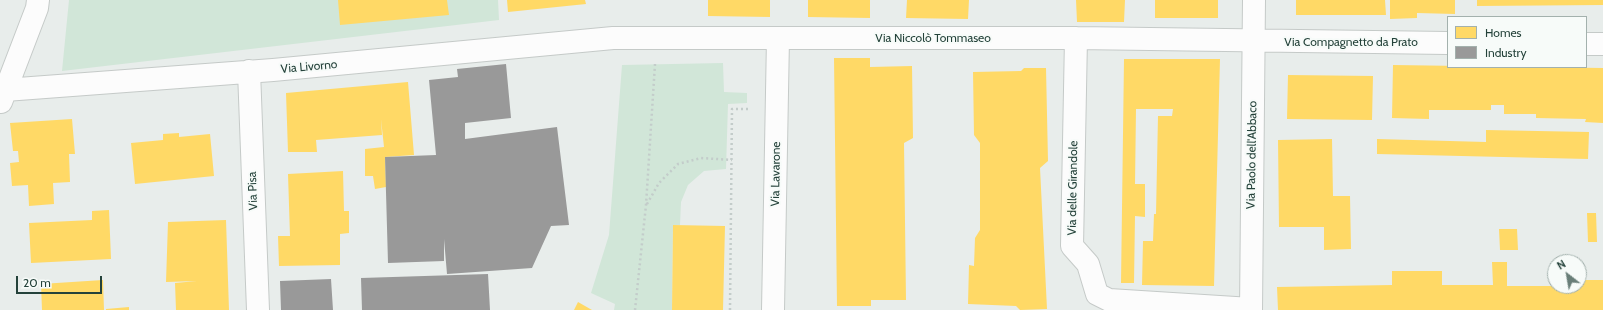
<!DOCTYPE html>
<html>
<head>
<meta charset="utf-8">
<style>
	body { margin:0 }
	#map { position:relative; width:1603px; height:310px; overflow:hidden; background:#e8edeb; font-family:Cabin,sans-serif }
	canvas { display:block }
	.legend { position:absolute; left:1447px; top:16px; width:140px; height:52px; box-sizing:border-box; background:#f7fbf9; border:1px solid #a3b1ad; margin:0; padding:5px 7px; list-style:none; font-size:12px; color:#24423a }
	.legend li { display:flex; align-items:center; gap:8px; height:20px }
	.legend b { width:20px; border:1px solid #a3b1ad }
	.north { position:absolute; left:1547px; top:254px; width:40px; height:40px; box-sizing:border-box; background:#f7fbf9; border:1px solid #a3b1ad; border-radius:50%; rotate:329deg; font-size:11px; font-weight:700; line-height:16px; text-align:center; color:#24423a }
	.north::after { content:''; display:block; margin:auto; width:14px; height:18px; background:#697e78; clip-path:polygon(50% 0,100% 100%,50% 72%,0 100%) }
	.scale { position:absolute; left:16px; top:276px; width:86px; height:18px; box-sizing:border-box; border:2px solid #24423a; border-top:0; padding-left:5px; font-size:12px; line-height:14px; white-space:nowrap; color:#24423a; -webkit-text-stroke:3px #f7fbf9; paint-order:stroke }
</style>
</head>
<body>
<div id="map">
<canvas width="1603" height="310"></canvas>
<ul class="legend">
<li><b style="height:11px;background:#ffd966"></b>Homes</li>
<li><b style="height:11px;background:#999"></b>Industry</li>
</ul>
<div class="north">N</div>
<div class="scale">20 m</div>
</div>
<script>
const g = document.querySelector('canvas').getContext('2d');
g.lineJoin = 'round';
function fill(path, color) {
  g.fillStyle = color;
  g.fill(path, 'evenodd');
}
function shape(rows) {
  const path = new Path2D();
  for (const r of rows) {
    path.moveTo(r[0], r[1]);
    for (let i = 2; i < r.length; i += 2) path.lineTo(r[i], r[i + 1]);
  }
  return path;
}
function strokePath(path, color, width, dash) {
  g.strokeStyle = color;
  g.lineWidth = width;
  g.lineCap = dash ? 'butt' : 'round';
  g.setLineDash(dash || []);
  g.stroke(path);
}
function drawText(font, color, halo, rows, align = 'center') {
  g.font = font + ' Cabin,sans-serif';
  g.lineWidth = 4;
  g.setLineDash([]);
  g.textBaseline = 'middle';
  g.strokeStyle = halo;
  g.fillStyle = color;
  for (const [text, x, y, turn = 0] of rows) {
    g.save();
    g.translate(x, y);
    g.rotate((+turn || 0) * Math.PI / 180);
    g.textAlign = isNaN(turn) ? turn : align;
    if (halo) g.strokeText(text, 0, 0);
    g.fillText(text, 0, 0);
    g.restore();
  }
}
const green = shape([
	[69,0,498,0,499,20,62,71],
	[723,63,724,92,747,93,747,103,728,104,726,169,704,171,688,185,681,202,680,225,673,225,672,310,614,310,615,304,591,293,609,235,622,65]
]);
const homes = shape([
	[338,0,447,0,449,15,340,25],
	[507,0,585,0,586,4,508,12],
	[708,0,770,0,770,17,708,16],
	[808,0,870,0,870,18,808,17],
	[907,0,969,0,968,19,906,18],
	[1076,0,1125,0,1124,22,1077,22],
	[1155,0,1218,0,1218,18,1155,18],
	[1296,0,1385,0,1386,15,1296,15],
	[1390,0,1455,0,1455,14,1417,13,1417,18,1390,19],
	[1477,0,1603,0,1603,5,1477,6],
	[834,58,870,58,870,67,912,66,913,138,904,143,906,300,871,300,871,306,837,306],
	[1124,59,1220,59,1214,286,1142,285,1143,241,1153,241,1154,214,1156,214,1158,116,1172,116,1173,109,1136,109,1135,184,1145,184,1145,217,1135,216,1134,283,1121,283],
	[1393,65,1603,68,1603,123,1585,122,1586,119,1536,118,1536,114,1504,114,1504,105,1491,105,1491,110,1429,110,1429,119,1392,118],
	[1024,68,1046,68,1048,161,1040,168,1047,309,1020,310,1016,306,968,304,969,265,974,266,975,238,980,230,980,143,974,135,973,72,1021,71],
	[1288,75,1373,76,1372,120,1287,119],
	[408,82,414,155,385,157,386,187,375,189,373,176,365,176,365,149,384,147,381,119,382,135,316,140,317,152,288,152,286,93],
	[72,119,75,154,69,154,70,182,53,183,54,204,29,206,28,185,12,186,10,163,19,162,18,151,13,151,10,123],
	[1486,130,1589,132,1588,159,1377,154,1377,139,1486,142],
	[179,133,179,137,210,134,214,176,135,184,131,143,163,140,163,134],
	[1332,139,1333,196,1350,196,1351,249,1324,250,1324,227,1279,227,1278,140],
	[343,171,344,211,349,211,349,233,340,234,340,265,279,266,278,236,290,236,288,174],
	[109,210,111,259,31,263,29,223,92,220,92,211],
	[1587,213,1596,213,1597,242,1588,242],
	[226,220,229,310,176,310,175,283,197,281,166,282,168,222],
	[673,225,725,226,723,310,672,310],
	[1499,229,1517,229,1518,250,1500,250],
	[1492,262,1507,262,1507,286,1579,286,1579,280,1603,280,1603,310,1278,310,1277,287,1392,285,1392,271,1442,271,1442,285,1493,285],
	[103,280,104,310,42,310,41,284],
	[578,302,592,310,574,310],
	[129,307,129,310,106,310,106,309]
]);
const industry = shape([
	[506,64,511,118,465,123,465,139,557,127,569,225,551,226,532,268,447,274,444,239,444,261,388,263,385,157,436,155,429,80,458,77,457,69],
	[488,274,490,310,362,310,361,278],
	[331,279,333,310,281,310,280,281]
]);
const path = shape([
	[647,204,659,183,678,164,701,158,732,160],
	[635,310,646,205,655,64],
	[730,310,732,109,750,109]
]);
const street = shape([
	[1076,38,1072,246,1088,264,1097,294,1109,300,1251,309],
	[1586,44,1603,44],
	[249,71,258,310],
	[5,90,273,70,613,38,1076,38,1448,43],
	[1,102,37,8,38,0],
	[773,310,778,38],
	[1251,310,1254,0]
]);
const streetNames = [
	["Via Niccolò Tommaseo",933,38],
	["Via Compagnetto da Prato",1351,42],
	["Via Livorno",309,67,-5],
	["Via Paolo dell'Abbaco",1252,155,-89],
	["Via Lavarone",776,174,-89],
	["Via delle Girandole",1073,188,-89],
	["Via Pisa",253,191,-92]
];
fill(green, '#d1e6d8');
fill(homes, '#ffd966');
fill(industry, '#999');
strokePath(street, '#c5cac8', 24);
strokePath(path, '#c3ccca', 2.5, [2, 3]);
strokePath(street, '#fcfcfc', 22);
drawText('12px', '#24423a', '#f7fbf9', streetNames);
</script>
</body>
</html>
